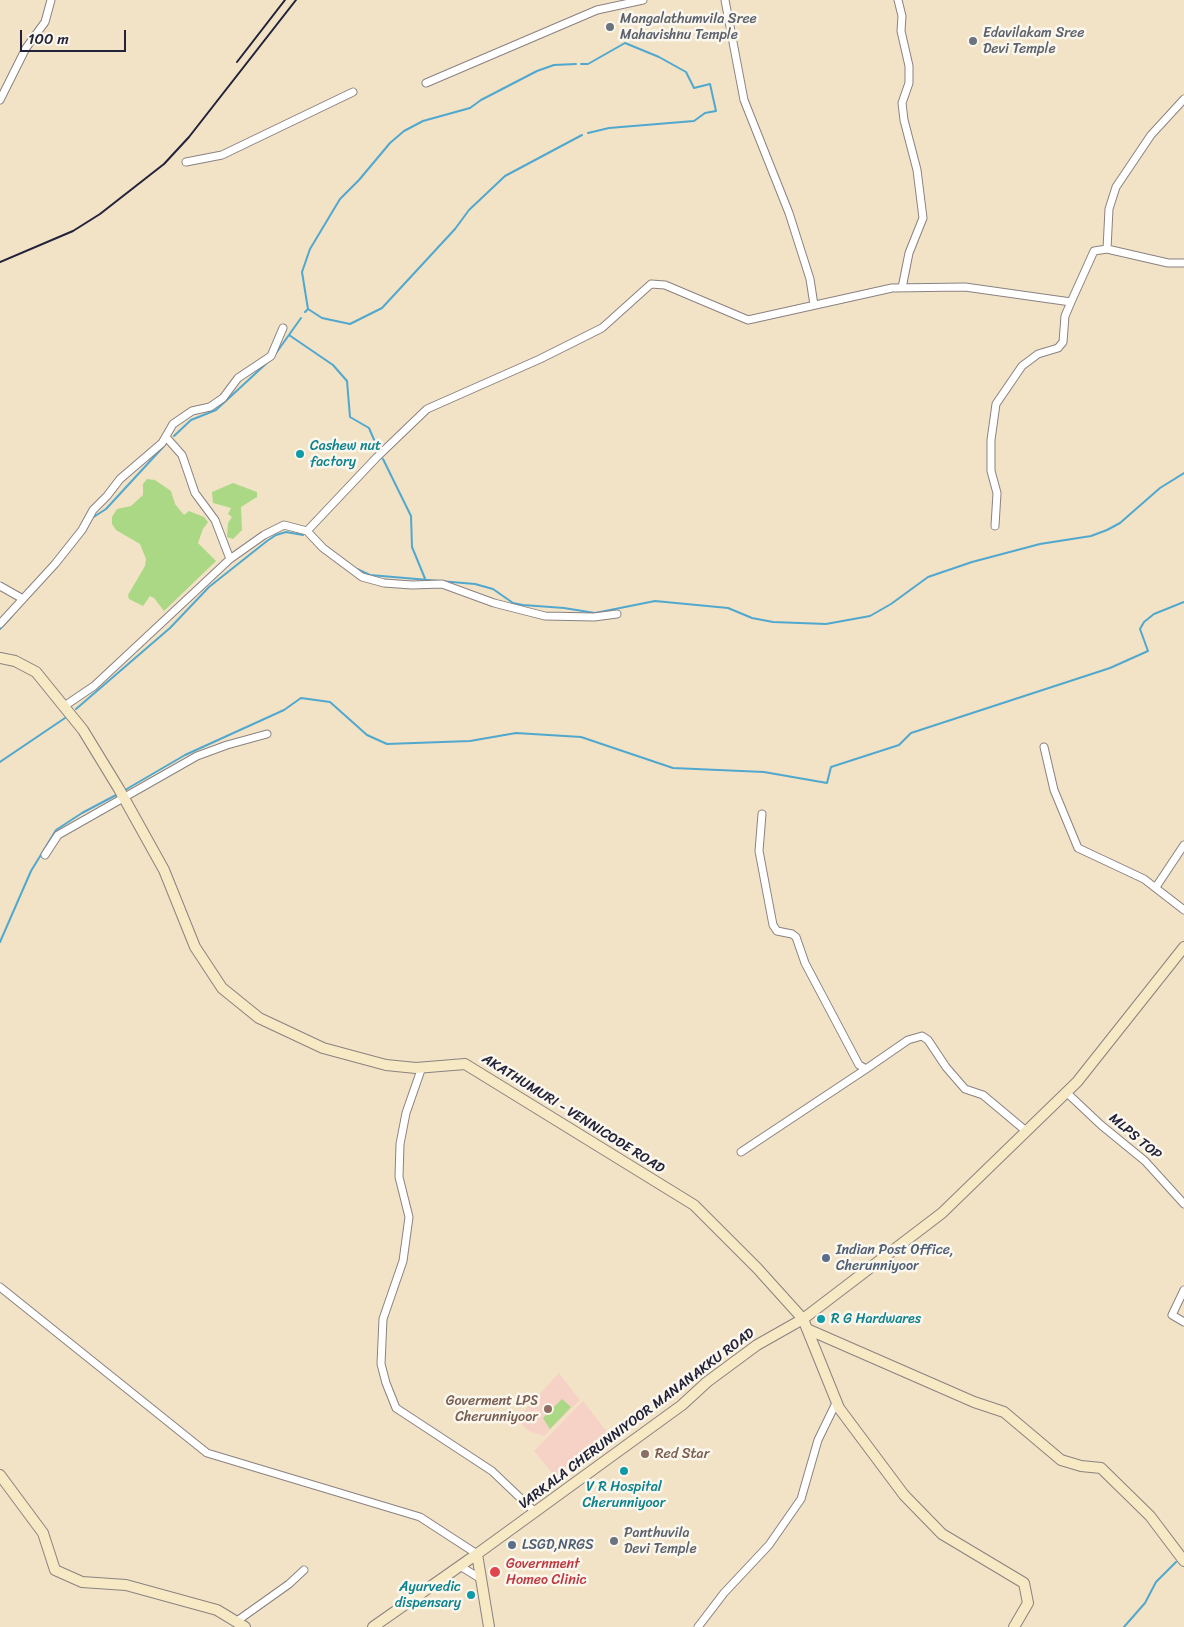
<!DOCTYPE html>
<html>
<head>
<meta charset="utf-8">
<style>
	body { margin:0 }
	#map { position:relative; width:1184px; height:1627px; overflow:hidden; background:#f2e3c7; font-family:Sriracha,sans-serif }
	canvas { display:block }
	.scale { position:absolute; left:20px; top:30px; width:106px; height:22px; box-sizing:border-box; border:2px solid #22223b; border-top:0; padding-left:6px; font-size:15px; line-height:18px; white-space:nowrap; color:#22223b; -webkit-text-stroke:4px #fbf7ec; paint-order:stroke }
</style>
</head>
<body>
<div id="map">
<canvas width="1184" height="1627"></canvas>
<div class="scale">100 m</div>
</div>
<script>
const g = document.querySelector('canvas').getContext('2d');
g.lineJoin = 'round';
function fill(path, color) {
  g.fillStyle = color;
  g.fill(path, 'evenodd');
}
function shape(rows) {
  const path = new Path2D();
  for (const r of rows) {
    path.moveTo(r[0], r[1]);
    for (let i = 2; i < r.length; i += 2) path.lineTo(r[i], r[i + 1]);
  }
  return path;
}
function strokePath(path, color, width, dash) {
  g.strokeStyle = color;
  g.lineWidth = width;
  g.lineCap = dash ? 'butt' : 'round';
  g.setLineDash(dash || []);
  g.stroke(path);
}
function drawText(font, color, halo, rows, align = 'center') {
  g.font = font + ' Sriracha,sans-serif';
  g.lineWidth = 5;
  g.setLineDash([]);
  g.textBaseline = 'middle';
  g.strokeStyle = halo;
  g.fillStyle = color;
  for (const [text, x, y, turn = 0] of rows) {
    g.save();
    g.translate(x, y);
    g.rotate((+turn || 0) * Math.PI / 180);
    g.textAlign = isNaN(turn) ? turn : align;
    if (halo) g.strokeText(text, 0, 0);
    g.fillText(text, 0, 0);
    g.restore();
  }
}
const built = shape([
	[559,1373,580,1400,544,1436,529,1431,517,1419],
	[583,1401,612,1438,559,1481,534,1451]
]);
const green = shape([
	[147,479,155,480,171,491,175,504,184,515,189,511,204,517,208,522,203,529,198,543,216,561,164,611,154,598,150,596,143,606,129,599,128,595,145,566,146,559,140,544,116,530,112,524,112,517,117,509,131,506,143,495,143,484],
	[233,483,257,492,257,497,241,507,242,530,233,539,227,537,228,523,232,517,228,514,231,508,213,503,212,492],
	[562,1399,571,1407,550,1429,543,1418]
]);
const stream = shape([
	[581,64,588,64,625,43,659,57,686,72,694,88,710,84,716,111,705,113,694,121,609,128,588,133],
	[308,309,302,272,310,249,340,199,359,180,390,143,404,131,423,121,470,108,481,100,537,71,554,65,576,64],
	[305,312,308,309,322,318,350,324,382,308,455,229,469,210,505,176,582,135],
	[289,335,333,365,347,381,350,417,369,428,378,449],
	[274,356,301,318],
	[174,436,191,420,216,410,269,361],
	[383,459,411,516,412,547,426,581],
	[92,518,106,509,165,445],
	[327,547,335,553],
	[357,569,370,575,475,584,493,589,513,603,523,605,564,608,595,613,655,601,728,608,752,618,773,622,826,624,870,616,891,604,928,577,972,562,1040,544,1091,536,1107,530,1120,523,1160,488,1184,473],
	[0,629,12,616],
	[76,709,170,628,209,587,267,541,276,535,286,532,303,535],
	[0,762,65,718],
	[125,790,185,755,284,710,301,698,330,702,367,735,387,744,470,741,516,733,581,737,673,768,764,772,827,783,831,767,899,745,911,733,1110,668,1148,651,1140,629,1144,622,1154,614,1184,602],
	[0,942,31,871,56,830,82,813,118,794],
	[1124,1627,1145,1603,1156,1582,1176,1562]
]);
const street = shape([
	[725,0,744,100,789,213,810,279,814,305],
	[898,0,902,16,901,31,909,66,909,83,902,103,904,120,917,170,923,218,909,253,902,288],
	[426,83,597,10,643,0],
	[0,100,26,48,45,22,51,0],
	[186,162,222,155,353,92],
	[1107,249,1109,209,1116,187,1151,135,1184,99],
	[166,437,182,455,195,493,215,520,230,559],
	[995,526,997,493,991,471,991,440,996,404,1022,366,1038,354,1058,348,1063,342,1065,316,1071,302],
	[307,531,323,548,362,577,384,583,412,585,442,584,494,603,545,616,594,617,617,614],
	[0,586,23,599],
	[0,624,55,564,82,530,93,510,107,496,120,479,162,443,173,424,192,411,210,407,223,398,238,378,271,356,283,328],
	[63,707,94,686,230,559,264,535,284,525,307,531,377,457,427,409,540,359,602,328,651,284,665,285,748,320,892,288,965,287,1071,302,1094,251,1107,249,1168,263,1184,263],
	[1044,747,1054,790,1078,848,1144,879,1184,910],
	[762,814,759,851,773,925,777,931,792,934,796,937,805,963,859,1065,866,1069,908,1040,922,1036,928,1040,946,1067,965,1089,983,1095,1026,1131],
	[45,855,58,835,197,756,227,745,267,734],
	[1156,887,1184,845],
	[422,1067,406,1113,400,1144,399,1177,409,1217,403,1261,383,1319,381,1364,386,1383,396,1408,492,1471,535,1512],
	[1066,1092,1101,1125,1145,1161,1184,1204],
	[741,1152,866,1069],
	[0,1287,207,1453,420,1517,477,1554],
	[1184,1290,1172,1315,1184,1322],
	[460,1566,481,1579],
	[237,1621,289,1584,304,1570],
	[698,1627,724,1593,769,1545,801,1499,818,1440,836,1403]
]);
const secondary = shape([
	[0,658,15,661,36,672,83,730,119,789,164,870,195,947,222,988,259,1018,323,1048,386,1065,416,1068,465,1064,694,1205,757,1268,803,1319,839,1408,904,1495,942,1534,1024,1583,1028,1603,1014,1627],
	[807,1329,974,1402,1004,1412,1061,1460,1081,1466,1101,1468,1150,1516,1184,1561],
	[0,1475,43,1533,55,1570,82,1582,126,1585,217,1610,245,1627],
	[373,1627,477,1554],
	[489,1627,477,1554,682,1405,707,1382,757,1345,803,1319,942,1213,1077,1082,1184,947]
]);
const rail = shape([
	[237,62,285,0],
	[0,262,73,231,100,214,164,164,189,137,296,0]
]);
const markers = [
	[610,27,5,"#6b7280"],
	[973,41,5,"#6b7280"],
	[300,454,5,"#0f9aa8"],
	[826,1258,5,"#5c6f8a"],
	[821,1319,5,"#0f9aa8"],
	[548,1409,5,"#8d6e63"],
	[645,1454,5,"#8d6e63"],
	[624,1471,5,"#0f9aa8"],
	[614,1541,5,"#6b7280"],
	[512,1545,5,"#5c6f8a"],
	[495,1572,6,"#e0444e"],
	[471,1595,5,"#0f9aa8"]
];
const worshipNames = [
	["Mangalathumvila Sree",620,19],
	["Mahavishnu Temple",620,35],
	["Edavilakam Sree",983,33],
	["Devi Temple",983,49],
	["Panthuvila",624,1533],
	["Devi Temple",624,1549]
];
const cultureNames = [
	["Cashew nut",310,446],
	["factory",310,462],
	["R G Hardwares",831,1319],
	["V R Hospital",624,1487,"center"],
	["Cherunniyoor",624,1503,"center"],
	["Ayurvedic",461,1587,"right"],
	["dispensary",461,1603,"right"]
];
const streetNames = [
	["AKATHUMURI - VENNICODE ROAD",573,1114,32],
	["MLPS TOP",1135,1137,40],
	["VARKALA CHERUNNIYOOR MANANAKKU ROAD",637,1419,-37]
];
const serviceNames = [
	["Indian Post Office,",836,1250],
	["Cherunniyoor",836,1266],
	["LSGD,NRGS",522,1545]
];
const educationNames = [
	["Goverment LPS",538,1401],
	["Cherunniyoor",538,1417],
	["Red Star",655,1454,"left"]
];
const healthNames = [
	["Government",506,1564],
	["Homeo Clinic",506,1580]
];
fill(built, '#f6d1c5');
fill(green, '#aad885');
strokePath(stream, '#51a8ce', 2);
strokePath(street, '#8a8281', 9);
strokePath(secondary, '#8a8281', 12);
strokePath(street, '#fff', 7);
strokePath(secondary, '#f6e9c3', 10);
strokePath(rail, '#22223b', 2);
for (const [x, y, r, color] of markers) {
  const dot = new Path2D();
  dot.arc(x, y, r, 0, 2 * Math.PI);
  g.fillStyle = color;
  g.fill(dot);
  strokePath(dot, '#fbf7ec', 2);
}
drawText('14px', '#5b616d', '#fbf7ec', worshipNames, 'left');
drawText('14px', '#0d838f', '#fbf7ec', cultureNames, 'left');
drawText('14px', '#22223b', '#fbf7ec', streetNames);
drawText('14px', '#4e5e75', '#fbf7ec', serviceNames, 'left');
drawText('14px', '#785e54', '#fbf7ec', educationNames, 'right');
drawText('14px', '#be3a42', '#fbf7ec', healthNames, 'left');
</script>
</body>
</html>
